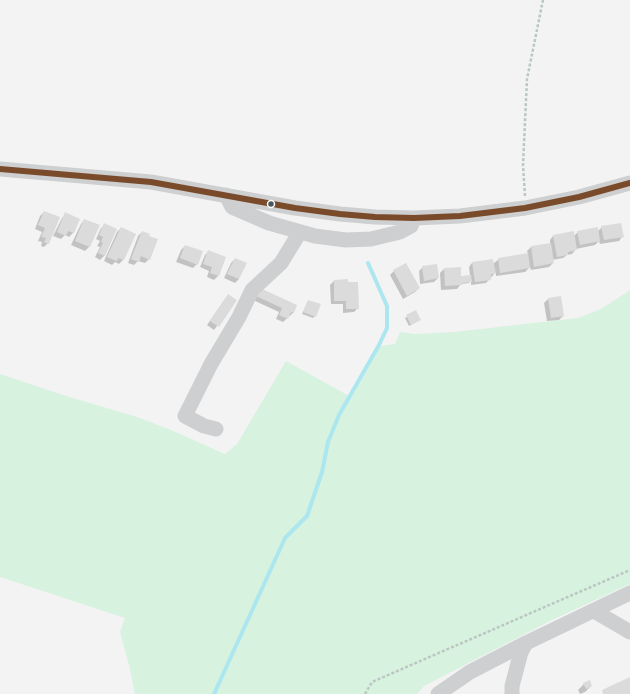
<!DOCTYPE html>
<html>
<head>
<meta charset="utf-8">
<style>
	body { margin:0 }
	canvas { display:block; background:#f3f3f3 }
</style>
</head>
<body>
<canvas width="630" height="694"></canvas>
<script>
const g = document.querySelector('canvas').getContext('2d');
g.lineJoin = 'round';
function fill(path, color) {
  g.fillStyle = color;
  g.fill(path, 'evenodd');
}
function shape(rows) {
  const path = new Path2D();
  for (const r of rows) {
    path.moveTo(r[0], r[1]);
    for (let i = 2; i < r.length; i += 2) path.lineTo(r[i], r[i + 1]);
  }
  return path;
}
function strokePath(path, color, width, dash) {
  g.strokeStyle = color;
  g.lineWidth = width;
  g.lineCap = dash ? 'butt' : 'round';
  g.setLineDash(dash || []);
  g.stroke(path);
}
const green = shape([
	[630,290,630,584,552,620,424,686,417,694,135,694,129,665,120,632,125,618,0,577,0,374,63,395,137,417,171,430,225,454,237,444,286,361,351,397,380,346,395,344,400,332,415,334,454,332,578,318,601,309]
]);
const shadow = shape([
	[44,212,48,243,44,247,41,246,42,242,38,241,42,232,35,229,40,216],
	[66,214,79,220,73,233,69,237,65,235,61,239,53,236,62,218],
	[84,220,98,226,89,247,85,251,71,245,81,224],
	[105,225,116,230,104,256,100,260,95,257,100,247,97,246,100,241,96,239,101,228],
	[602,227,622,237,619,241,600,244,599,241,595,245,576,249,572,254,567,255,563,258,552,260,553,263,549,267,531,270,530,267,525,272,496,276,496,272,486,283,471,285,471,281,469,283,461,284,457,289,441,290,440,273,444,269,461,277,470,276,469,267,472,263,493,264,499,259,528,254,527,251,531,247,550,244,550,240,553,236,574,236,578,232,597,232],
	[121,228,135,234,123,260,119,264,115,262,112,265,104,261,117,232],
	[142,232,149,259,145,263,138,261,134,265,128,263,138,236],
	[185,246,197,264,193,268,176,262,181,250],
	[209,251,218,276,214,280,207,277,209,271,200,267,205,255],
	[235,259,239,279,235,283,224,278,231,263],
	[423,267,438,278,434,282,420,284,419,271],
	[394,271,419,288,415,292,403,299,390,275],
	[347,280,358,308,354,312,343,313,343,304,331,304,330,285,334,281],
	[256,293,296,305,293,313,283,322,276,319,279,312,253,300],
	[225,299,236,301,214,330,207,325],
	[548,299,563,316,559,320,547,321,544,303],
	[308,301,315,316,313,318,302,314],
	[416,312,418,321,409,326,405,318],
	[584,684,591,686,585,692,580,694,578,690]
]);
const stream = shape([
	[214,694,285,538,307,516,322,472,328,442,339,415,379,345,387,328,387,306,368,263]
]);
const building = shape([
	[44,211,60,217,49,244,44,242,46,238,41,237,45,228,38,225],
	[65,212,80,219,74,233,68,231,66,236,57,232],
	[84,219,100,225,90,247,75,241],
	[104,223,117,229,105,256,98,253,103,243,101,242,103,237,99,235],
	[621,223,624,237,604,240,601,226],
	[121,227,136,234,124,260,118,258,117,261,107,257],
	[598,227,600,241,580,245,577,231],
	[142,231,150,234,149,236,158,239,150,260,141,256,139,262,131,259],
	[574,231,577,250,568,252,568,255,557,257,553,235],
	[551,243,554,263,534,267,531,246],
	[185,245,203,251,198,265,180,258],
	[208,250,226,257,219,276,210,273,212,267,203,264],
	[528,253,530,268,500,273,498,258],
	[235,258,247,263,239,279,227,274],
	[493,259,496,274,491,274,491,280,475,282,472,262],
	[406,263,420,288,407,296,393,270],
	[437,264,439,278,424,281,422,266],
	[461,267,461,276,471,275,472,282,462,283,462,285,445,286,444,268],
	[348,279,348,282,358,282,359,309,346,309,346,301,334,301,334,280],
	[260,288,297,305,294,313,291,312,288,319,279,315,282,308,256,296],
	[228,294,237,300,219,327,210,321],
	[561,296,564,316,551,318,548,298],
	[308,300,321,304,316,317,303,312],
	[416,310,421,320,411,325,406,315],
	[630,677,630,694,603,694,602,690],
	[590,680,592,686,586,689,583,683]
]);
const path = shape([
	[525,196,523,165,527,79,543,0],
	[365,694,372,682,630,570]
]);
const minor = shape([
	[0,169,151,182,295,208,340,214,375,217,414,218,460,216,525,208,579,197,630,183],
	[226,195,232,207,269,223,315,236,346,240,371,239,400,232,411,226,414,218],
	[216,429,204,426,185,416,211,364,239,317,252,290,281,263,300,232],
	[594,611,630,632],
	[438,694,470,672,526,643,630,593],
	[512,694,512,686,521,652,526,643]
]);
const bus1 = shape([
	[0,169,151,182,295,208,340,214,375,217,414,218,460,216,525,208,579,197,630,183]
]);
const markers = [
	[271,204,3.5,"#495760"]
];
fill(green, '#d8f2e0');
fill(shadow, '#0003');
strokePath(stream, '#ace7f0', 4);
fill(building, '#dbdbdc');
strokePath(path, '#bac7c2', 2.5, [3, 2]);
strokePath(minor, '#cdcfd1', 15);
strokePath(bus1, '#7a4b2a', 6);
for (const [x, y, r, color] of markers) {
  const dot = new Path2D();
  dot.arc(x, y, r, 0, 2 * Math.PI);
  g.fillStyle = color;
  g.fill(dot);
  strokePath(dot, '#fff', 1.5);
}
</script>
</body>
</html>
